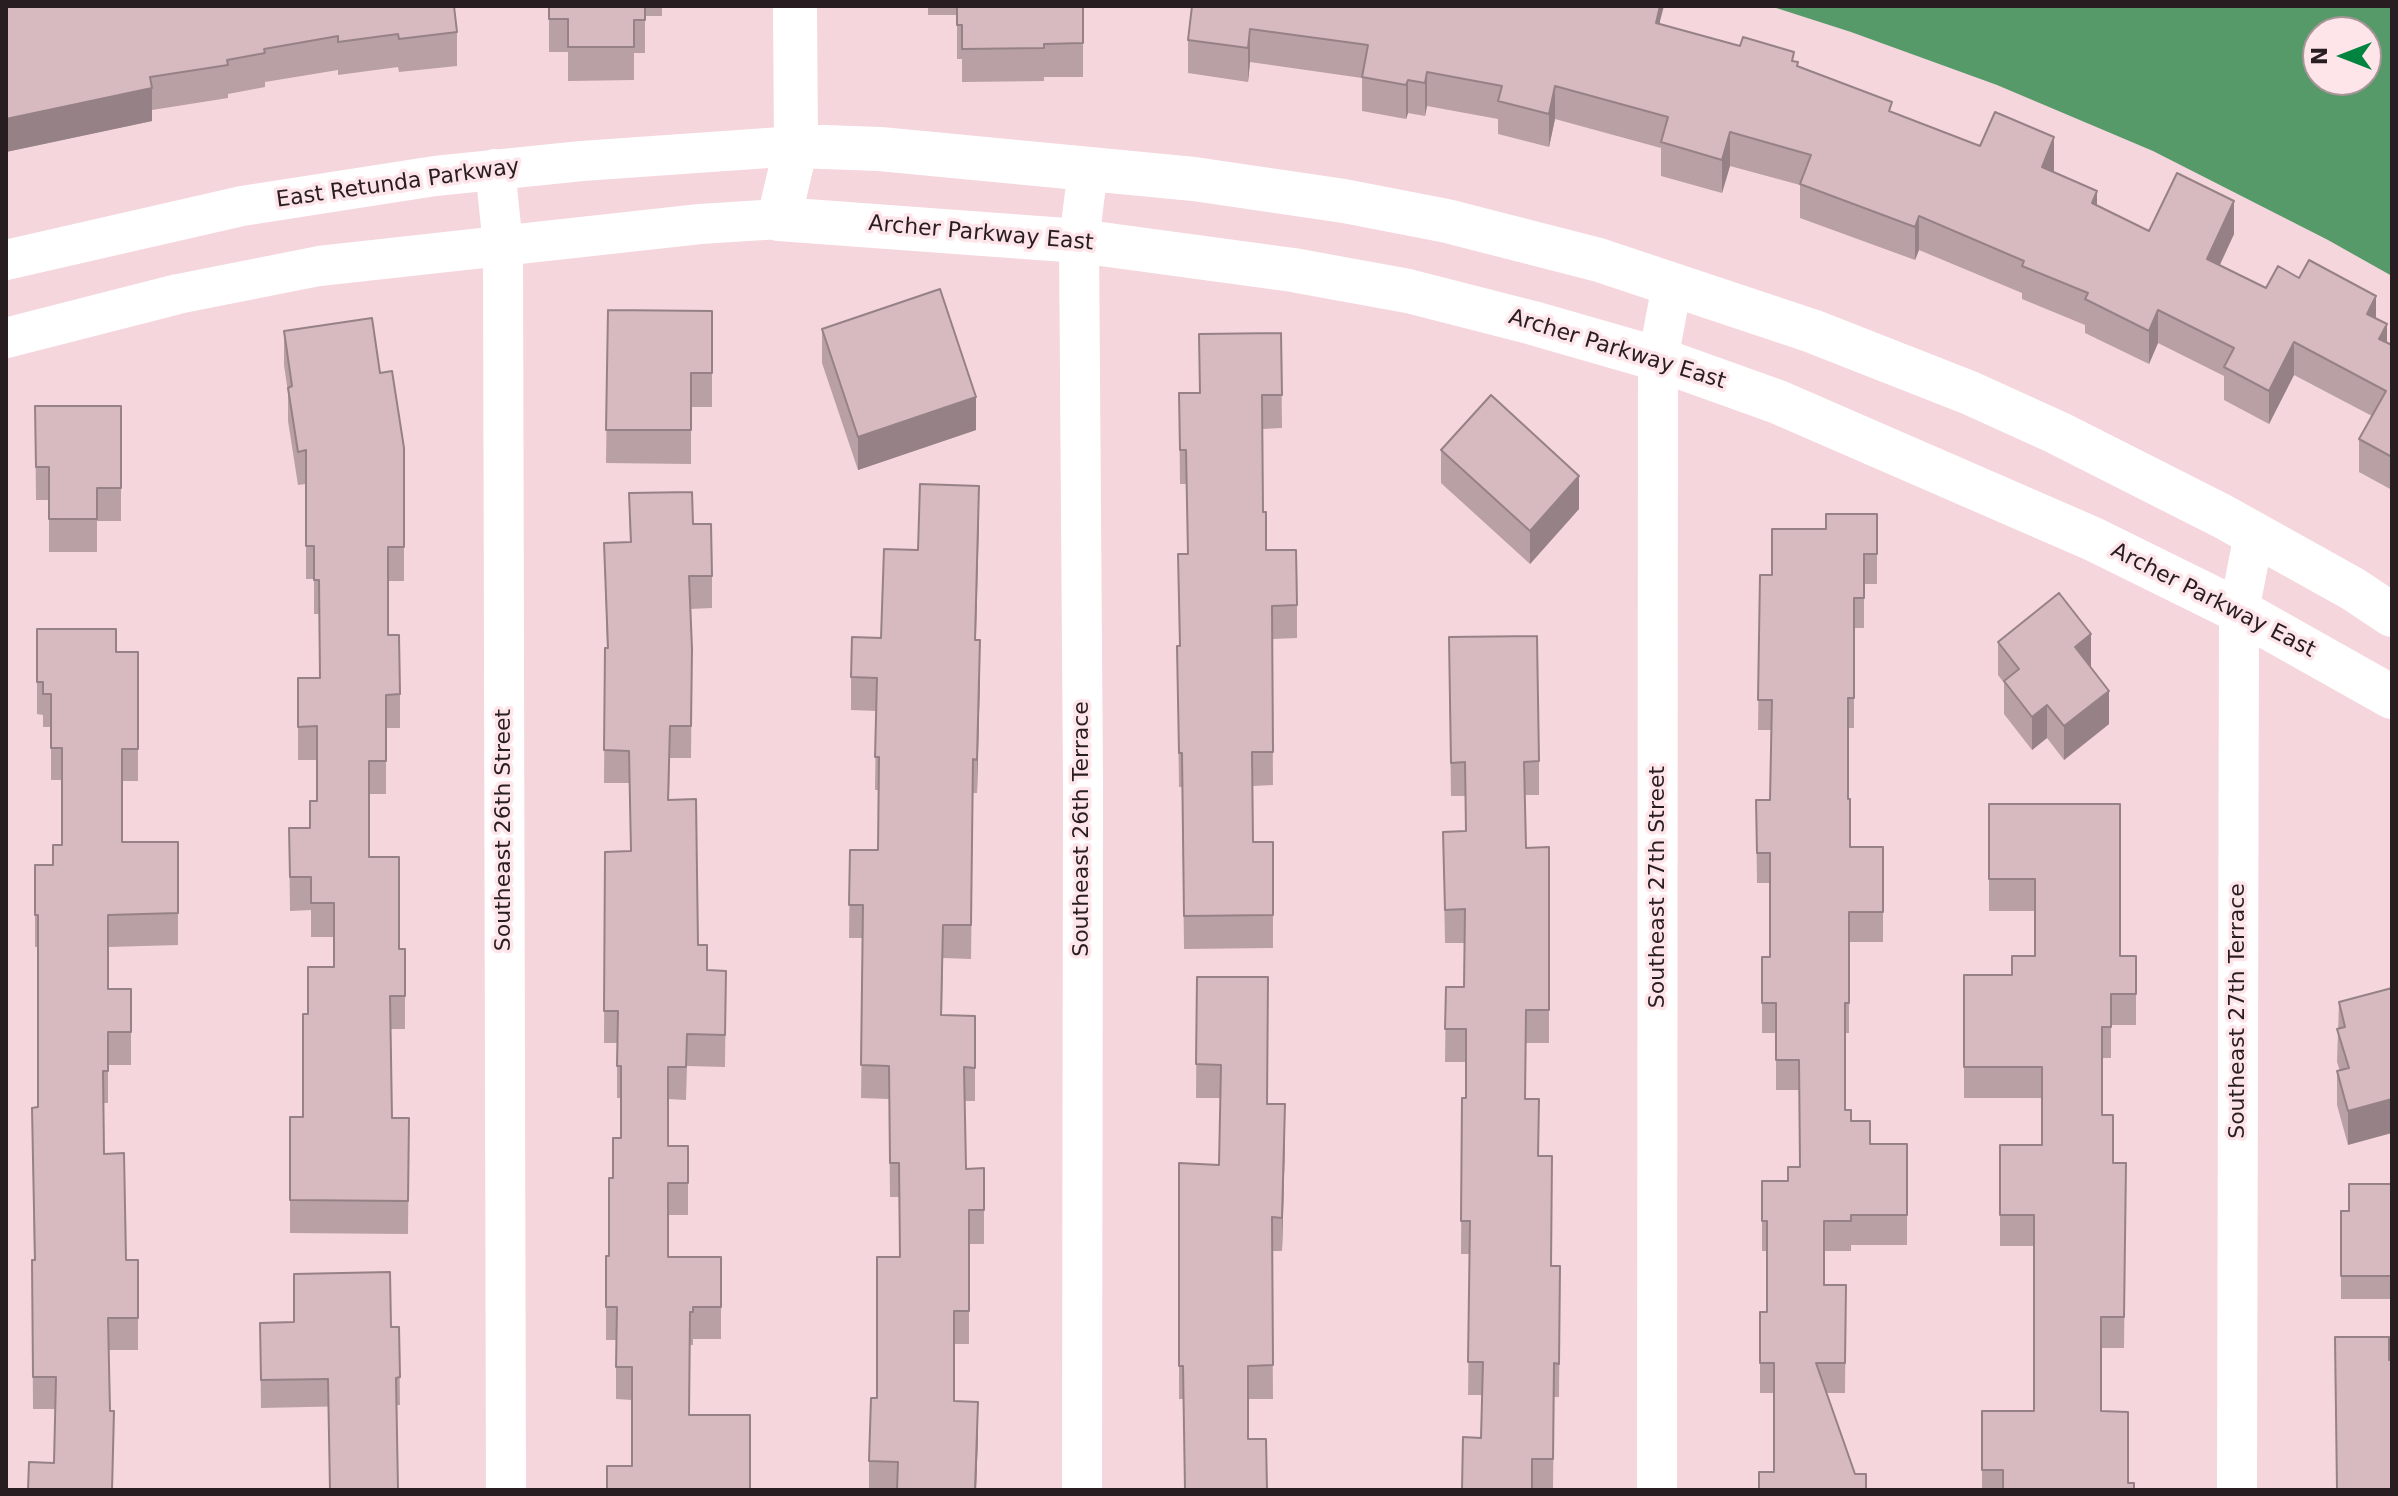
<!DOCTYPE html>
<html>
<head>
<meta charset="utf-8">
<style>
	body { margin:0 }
	#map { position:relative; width:2398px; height:1496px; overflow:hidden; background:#f5d6dc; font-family:"DejaVu Sans",sans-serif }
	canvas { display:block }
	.frame { position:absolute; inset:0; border:8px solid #281d20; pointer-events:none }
	.north { position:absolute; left:2302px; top:16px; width:80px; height:80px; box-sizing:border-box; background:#fee5ea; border:2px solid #a89599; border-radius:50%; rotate:270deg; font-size:22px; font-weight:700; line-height:32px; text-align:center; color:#281d20 }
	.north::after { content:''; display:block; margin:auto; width:28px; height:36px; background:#01843f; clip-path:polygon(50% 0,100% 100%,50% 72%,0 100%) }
</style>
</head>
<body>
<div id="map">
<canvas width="2398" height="1496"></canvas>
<div class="frame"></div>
<div class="north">N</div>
</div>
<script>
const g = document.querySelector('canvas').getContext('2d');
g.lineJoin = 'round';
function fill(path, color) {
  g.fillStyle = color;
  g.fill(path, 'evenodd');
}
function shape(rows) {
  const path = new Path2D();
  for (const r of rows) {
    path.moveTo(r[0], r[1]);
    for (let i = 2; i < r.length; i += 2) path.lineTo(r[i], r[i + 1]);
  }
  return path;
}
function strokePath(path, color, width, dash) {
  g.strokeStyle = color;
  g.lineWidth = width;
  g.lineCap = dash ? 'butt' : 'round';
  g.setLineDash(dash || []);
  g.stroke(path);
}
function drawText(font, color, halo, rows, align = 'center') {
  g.font = font + ' "DejaVu Sans",sans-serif';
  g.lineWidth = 7;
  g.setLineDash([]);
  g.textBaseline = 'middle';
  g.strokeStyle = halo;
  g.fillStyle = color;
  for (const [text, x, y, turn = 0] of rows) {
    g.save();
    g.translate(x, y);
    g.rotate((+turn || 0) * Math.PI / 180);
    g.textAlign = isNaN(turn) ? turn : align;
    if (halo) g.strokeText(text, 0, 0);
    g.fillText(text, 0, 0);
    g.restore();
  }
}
const water = shape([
	[1770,6,2392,6,2392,276,2328,240,2153,151,1997,85,1851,32],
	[2318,32,2366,32,2366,80,2318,80]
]);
const minor = shape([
	[495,169,503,245,506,1490],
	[6,260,242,206,435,176,582,161,796,146],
	[6,338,178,294,319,266,700,224,779,219],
	[1082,1490,1083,783,1079,241,1088,169],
	[1657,1490,1658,359,1672,285],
	[2237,1490,2239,611,2254,534]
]);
const tertiary = shape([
	[795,6,796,146,779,219,1079,241,1293,270,1408,291,1533,323,1658,359,1778,402,2093,539,2239,611,2392,697],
	[796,146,880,149,1194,179,1344,201,1447,221,1599,260,1812,331,1970,393,2058,433,2222,516,2353,589,2392,615]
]);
const wall = shape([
	[6,6,457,32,457,66,399,72,398,67,338,75,338,70,265,82,265,87,228,94,228,98,152,110,152,121,6,152],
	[549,6,662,6,662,16,645,16,645,53,634,53,634,80,568,81,568,52,549,52],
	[928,6,1083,6,1083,77,1044,77,1044,81,962,82,962,59,957,59,957,15,928,15],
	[1192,6,1660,21,1660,24,1794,61,1798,67,1892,113,1980,146,2054,170,2053,172,2097,205,2149,231,2234,234,2220,265,2266,288,2376,319,2387,343,2392,345,2392,490,2359,472,2359,439,2372,416,2294,375,2269,424,2224,400,2224,376,2158,343,2149,364,2085,333,2085,325,2022,299,2022,293,1919,250,1915,260,1800,218,1800,185,1730,166,1722,193,1661,176,1661,148,1555,119,1549,147,1498,134,1498,119,1427,106,1425,116,1408,113,1406,119,1362,111,1362,78,1250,62,1248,82,1188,73,1188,40],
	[608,310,712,311,712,407,691,407,691,464,606,463],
	[822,329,976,430,858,470,822,363],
	[284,331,380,373,404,448,404,581,388,581,388,635,400,694,400,728,386,728,386,794,369,794,369,857,399,949,405,949,405,1029,391,1029,392,1118,409,1118,408,1234,290,1233,290,1117,303,1117,308,1014,334,967,334,937,311,937,311,910,290,911,289,828,310,828,317,801,317,760,298,760,298,678,320,678,319,614,314,614,314,579,306,579,306,484,298,485,288,421,288,392,284,365],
	[1281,333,1282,428,1262,429,1263,512,1266,550,1297,605,1297,638,1272,639,1273,785,1252,786,1253,842,1273,842,1273,948,1184,949,1182,787,1179,787,1177,646,1180,646,1178,554,1188,554,1186,484,1180,484,1179,393,1200,393,1199,334],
	[35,406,121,406,121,521,97,521,97,552,49,552,49,500,36,500],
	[1441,450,1579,509,1530,564,1441,483],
	[629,493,693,524,712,576,712,608,690,609,692,649,691,758,670,758,669,800,698,945,707,970,726,971,725,1067,687,1066,686,1100,668,1099,668,1146,688,1146,688,1215,668,1215,668,1257,721,1257,721,1339,693,1339,693,1345,690,1345,632,1466,632,1400,616,1399,616,1340,606,1340,606,1256,609,1256,613,1178,621,1138,621,1098,617,1098,617,1043,604,1043,605,852,631,851,629,783,604,783,605,648,607,648,604,543,630,543],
	[1877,514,1877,584,1864,584,1864,628,1854,628,1854,728,1848,728,1848,799,1850,847,1883,847,1883,942,1849,942,1849,1033,1845,1033,1845,1110,1851,1121,1870,1144,1907,1144,1907,1245,1851,1245,1851,1251,1824,1251,1824,1285,1846,1285,1845,1393,1826,1393,1774,1472,1774,1393,1760,1393,1760,1312,1767,1312,1767,1251,1762,1251,1762,1181,1788,1181,1800,1167,1799,1090,1776,1090,1776,1033,1762,1033,1762,957,1770,957,1770,883,1757,883,1756,800,1770,800,1771,730,1758,730,1760,575,1772,575,1826,529],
	[979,519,975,640,980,673,977,793,973,793,971,959,943,958,942,1015,975,1016,975,1101,965,1101,966,1169,984,1168,984,1244,969,1244,969,1344,954,1344,954,1401,978,1435,976,1490,869,1490,869,1461,877,1398,900,1257,899,1197,890,1197,889,1099,861,1098,863,938,849,938,850,850,878,850,879,790,875,790,876,711,851,710,851,677,881,638],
	[37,629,116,652,138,652,138,781,122,781,122,842,178,842,178,945,108,947,108,989,131,989,131,1065,108,1065,108,1103,104,1103,104,1154,138,1318,138,1350,109,1350,110,1411,114,1443,54,1463,56,1409,33,1409,32,1260,34,1260,32,1108,38,1107,38,947,35,947,35,865,53,865,62,845,62,780,51,780,51,727,43,727,43,715,37,714],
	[1998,642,2091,667,2109,724,2064,760,2047,738,2032,750,2004,714,2004,683,1998,675],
	[1449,670,1539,761,1539,795,1525,795,1526,848,1549,847,1549,1043,1526,1043,1525,1099,1538,1156,1551,1266,1560,1266,1559,1397,1554,1397,1553,1490,1462,1490,1481,1438,1482,1395,1468,1395,1470,1254,1461,1254,1462,1098,1466,1098,1466,1062,1445,1062,1446,987,1464,987,1464,943,1445,943,1443,832,1466,831,1465,796,1451,796],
	[1989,804,2120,956,2136,956,2136,1025,2111,1025,2111,1058,2102,1058,2102,1115,2113,1163,2126,1163,2124,1348,2101,1348,2101,1411,2128,1483,2134,1490,1982,1490,1982,1411,2034,1411,2034,1246,2000,1246,2000,1145,2042,1145,2042,1098,1964,1098,1964,975,2012,975,2035,956,2035,911,1989,911],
	[1197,977,1285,1138,1282,1251,1272,1251,1273,1399,1248,1399,1248,1439,1267,1490,1183,1399,1179,1399,1179,1163,1219,1165,1221,1098,1196,1098],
	[2392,988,2348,1145,2337,1105,2337,1071,2340,1071,2337,1062,2339,1002],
	[2392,1184,2392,1299,2341,1299,2341,1211,2349,1211],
	[260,1323,399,1327,400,1405,261,1408]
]);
const shadedWall = shape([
	[1656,6,1664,6,1660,21,1660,39,1656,56],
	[1250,29,1250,62,1248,82,1248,48],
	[1427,72,1427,106,1425,116,1425,83],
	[1408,80,1408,113,1406,119,1406,85],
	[1555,86,1555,119,1549,147,1549,114],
	[152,88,152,121,6,152,6,119],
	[1730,132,1730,166,1722,193,1722,160],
	[2054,137,2054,170,2042,201,2042,167],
	[2097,191,2097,224,2092,203],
	[2234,201,2234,234,2207,292,2207,259],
	[1919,216,1919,250,1915,260,1915,227],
	[2376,296,2376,330,2367,314],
	[2158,310,2158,343,2149,364,2149,331],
	[2387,324,2387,358,2379,339],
	[2294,342,2294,375,2269,424,2269,391],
	[976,397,976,430,858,470,858,437],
	[1579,476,1579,509,1530,564,1530,531],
	[979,486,979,519,975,673,975,640],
	[2091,634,2091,667,2075,647],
	[980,640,980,673,977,793,977,760],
	[2109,691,2109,724,2064,760,2064,726],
	[2047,705,2047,738,2032,750,2032,717],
	[2392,1099,2392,1133,2348,1145,2348,1111],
	[1285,1104,1285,1138,1282,1251,1282,1218],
	[978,1402,978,1435,976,1490,975,1490]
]);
const building = shape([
	[6,6,454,6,457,32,399,39,398,34,338,42,338,36,264,49,265,53,227,60,228,65,150,77,152,88,6,119,6,6],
	[549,6,645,6,645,20,634,20,634,47,568,47,568,19,549,19,549,6],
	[957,6,1083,6,1083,43,1044,44,1044,48,962,49,962,25,957,25,957,6],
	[1192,6,1660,6,1656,23,1740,46,1743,37,1794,52,1792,61,1798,62,1797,66,1892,102,1889,111,1980,146,1995,112,2054,137,2042,167,2097,191,2092,203,2149,231,2177,173,2234,201,2207,259,2266,288,2278,266,2299,278,2309,260,2376,296,2367,314,2387,324,2379,339,2392,345,2392,457,2359,439,2386,391,2294,342,2269,391,2224,367,2234,348,2158,310,2149,331,2085,299,2088,293,2022,266,2024,261,1919,216,1915,227,1800,184,1811,155,1730,132,1722,160,1661,142,1668,117,1555,86,1549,114,1498,101,1502,86,1427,72,1425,83,1408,80,1406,85,1362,77,1368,45,1250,29,1248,48,1188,40,1192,6],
	[940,289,976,397,858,437,822,329,940,289],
	[608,310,712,311,712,373,691,373,691,430,606,430,608,310],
	[372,318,380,373,392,371,404,448,404,547,388,547,388,635,399,635,400,694,386,695,386,761,369,761,369,857,399,857,399,949,405,949,405,996,390,996,392,1118,409,1118,408,1201,290,1200,290,1117,303,1117,303,1014,308,1014,308,967,334,967,334,903,311,903,311,877,290,877,289,828,310,828,310,801,317,801,317,726,298,727,298,678,320,678,319,580,314,580,314,546,306,546,306,450,298,452,288,388,292,386,284,331,372,318],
	[1281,333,1282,395,1262,395,1263,512,1266,512,1266,550,1296,550,1297,605,1272,606,1273,752,1252,752,1253,842,1273,842,1273,915,1184,916,1182,753,1179,753,1177,646,1180,646,1178,554,1188,554,1186,450,1180,450,1179,393,1200,393,1199,334,1281,333],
	[1491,395,1579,476,1530,531,1441,450,1491,395],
	[35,406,121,406,121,488,97,488,97,519,49,519,49,467,36,467,35,406],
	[920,484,979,486,975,640,980,640,977,760,973,759,971,925,943,925,941,1015,975,1016,975,1068,964,1067,966,1169,984,1168,984,1210,969,1210,969,1311,954,1311,954,1401,978,1402,975,1490,897,1490,898,1462,869,1461,871,1398,877,1398,877,1257,900,1257,899,1163,890,1163,889,1066,861,1065,863,905,849,905,850,850,878,850,879,757,875,757,877,678,851,677,852,637,881,638,884,549,918,550,920,484],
	[692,492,693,524,711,524,712,576,689,576,692,649,691,726,670,726,668,800,696,799,698,945,707,945,707,970,726,971,725,1035,687,1034,686,1067,668,1067,668,1146,688,1146,688,1183,668,1183,668,1257,721,1257,721,1307,693,1307,693,1312,690,1312,689,1415,750,1415,750,1490,607,1490,607,1466,632,1466,632,1367,616,1367,617,1307,606,1307,606,1256,609,1256,609,1178,613,1178,613,1138,621,1138,621,1066,617,1066,618,1011,604,1011,605,852,631,851,629,751,604,750,605,648,608,648,604,543,631,542,629,493,692,492],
	[1826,514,1877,514,1877,554,1864,554,1864,598,1854,598,1854,698,1848,698,1848,799,1850,799,1850,847,1883,847,1883,912,1849,912,1849,1003,1845,1003,1845,1110,1851,1110,1851,1121,1870,1121,1870,1144,1907,1144,1907,1215,1851,1215,1851,1221,1824,1221,1824,1285,1846,1285,1845,1363,1816,1363,1855,1474,1866,1474,1866,1490,1759,1490,1759,1472,1774,1472,1774,1363,1760,1363,1760,1312,1767,1312,1767,1221,1762,1221,1762,1181,1788,1181,1788,1167,1800,1167,1799,1060,1776,1060,1776,1003,1762,1003,1762,957,1770,957,1770,853,1757,853,1756,800,1770,800,1772,700,1758,700,1760,575,1772,575,1772,529,1826,529,1826,514],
	[2059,593,2091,634,2075,647,2109,691,2064,726,2047,705,2032,717,2004,681,2019,669,1998,642,2059,593],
	[37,629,116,629,116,652,138,652,138,749,122,749,122,842,178,842,178,913,108,915,108,989,131,989,131,1032,108,1032,108,1071,103,1071,104,1154,124,1153,126,1260,138,1260,138,1318,108,1318,110,1411,114,1411,112,1490,28,1490,29,1462,54,1463,56,1377,33,1377,32,1260,35,1260,32,1108,38,1107,38,915,35,915,35,865,53,865,53,845,62,845,62,748,51,748,51,694,43,694,43,682,37,682,37,629],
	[1537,636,1539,761,1524,762,1526,848,1549,847,1549,1010,1526,1010,1525,1099,1539,1099,1538,1156,1552,1156,1551,1266,1560,1266,1559,1364,1554,1363,1553,1459,1532,1459,1532,1490,1462,1490,1463,1437,1481,1438,1483,1362,1468,1362,1470,1221,1461,1221,1462,1098,1466,1098,1466,1029,1445,1029,1446,987,1464,987,1465,909,1445,910,1443,832,1466,831,1465,762,1451,763,1449,637,1537,636],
	[1989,804,2120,804,2120,956,2136,956,2136,994,2111,994,2111,1027,2102,1027,2102,1115,2113,1115,2113,1163,2126,1163,2124,1317,2101,1317,2101,1411,2128,1412,2128,1483,2134,1483,2134,1490,2003,1490,2003,1470,1982,1470,1982,1411,2034,1411,2034,1215,2000,1215,2000,1145,2042,1145,2042,1067,1964,1067,1964,975,2012,975,2012,956,2035,956,2035,879,1989,879,1989,804],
	[1197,977,1268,977,1267,1104,1285,1104,1282,1218,1272,1217,1273,1365,1248,1366,1248,1439,1266,1439,1267,1490,1185,1490,1183,1366,1179,1366,1179,1163,1219,1165,1221,1065,1196,1064,1197,977],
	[2392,988,2392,1099,2348,1111,2337,1071,2349,1068,2337,1029,2345,1027,2339,1002,2392,988],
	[2349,1184,2392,1184,2392,1276,2341,1276,2341,1211,2349,1211,2349,1184],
	[390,1272,391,1327,399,1327,400,1377,396,1378,398,1490,330,1490,328,1379,261,1380,260,1323,294,1322,294,1274,390,1272],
	[2335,1337,2389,1337,2389,1360,2392,1360,2392,1490,2337,1490,2335,1337]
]);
const streetNames = [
	["East Retunda Parkway",398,184,-8],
	["Archer Parkway East",981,234,5],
	["Archer Parkway East",1617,350,17],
	["Archer Parkway East",2213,601,27],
	["Southeast 26th Terrace",1082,829,-90],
	["Southeast 26th Street",504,830,-90],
	["Southeast 27th Street",1658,887,-90],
	["Southeast 27th Terrace",2238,1011,-90]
];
fill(water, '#559a68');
strokePath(minor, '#fff', 40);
strokePath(tertiary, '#fff', 44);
fill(wall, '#b9a0a4');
fill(shadedWall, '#968286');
fill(building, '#d7babf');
strokePath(building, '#968286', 2);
drawText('22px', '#281d20', '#fee5ea', streetNames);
</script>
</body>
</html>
